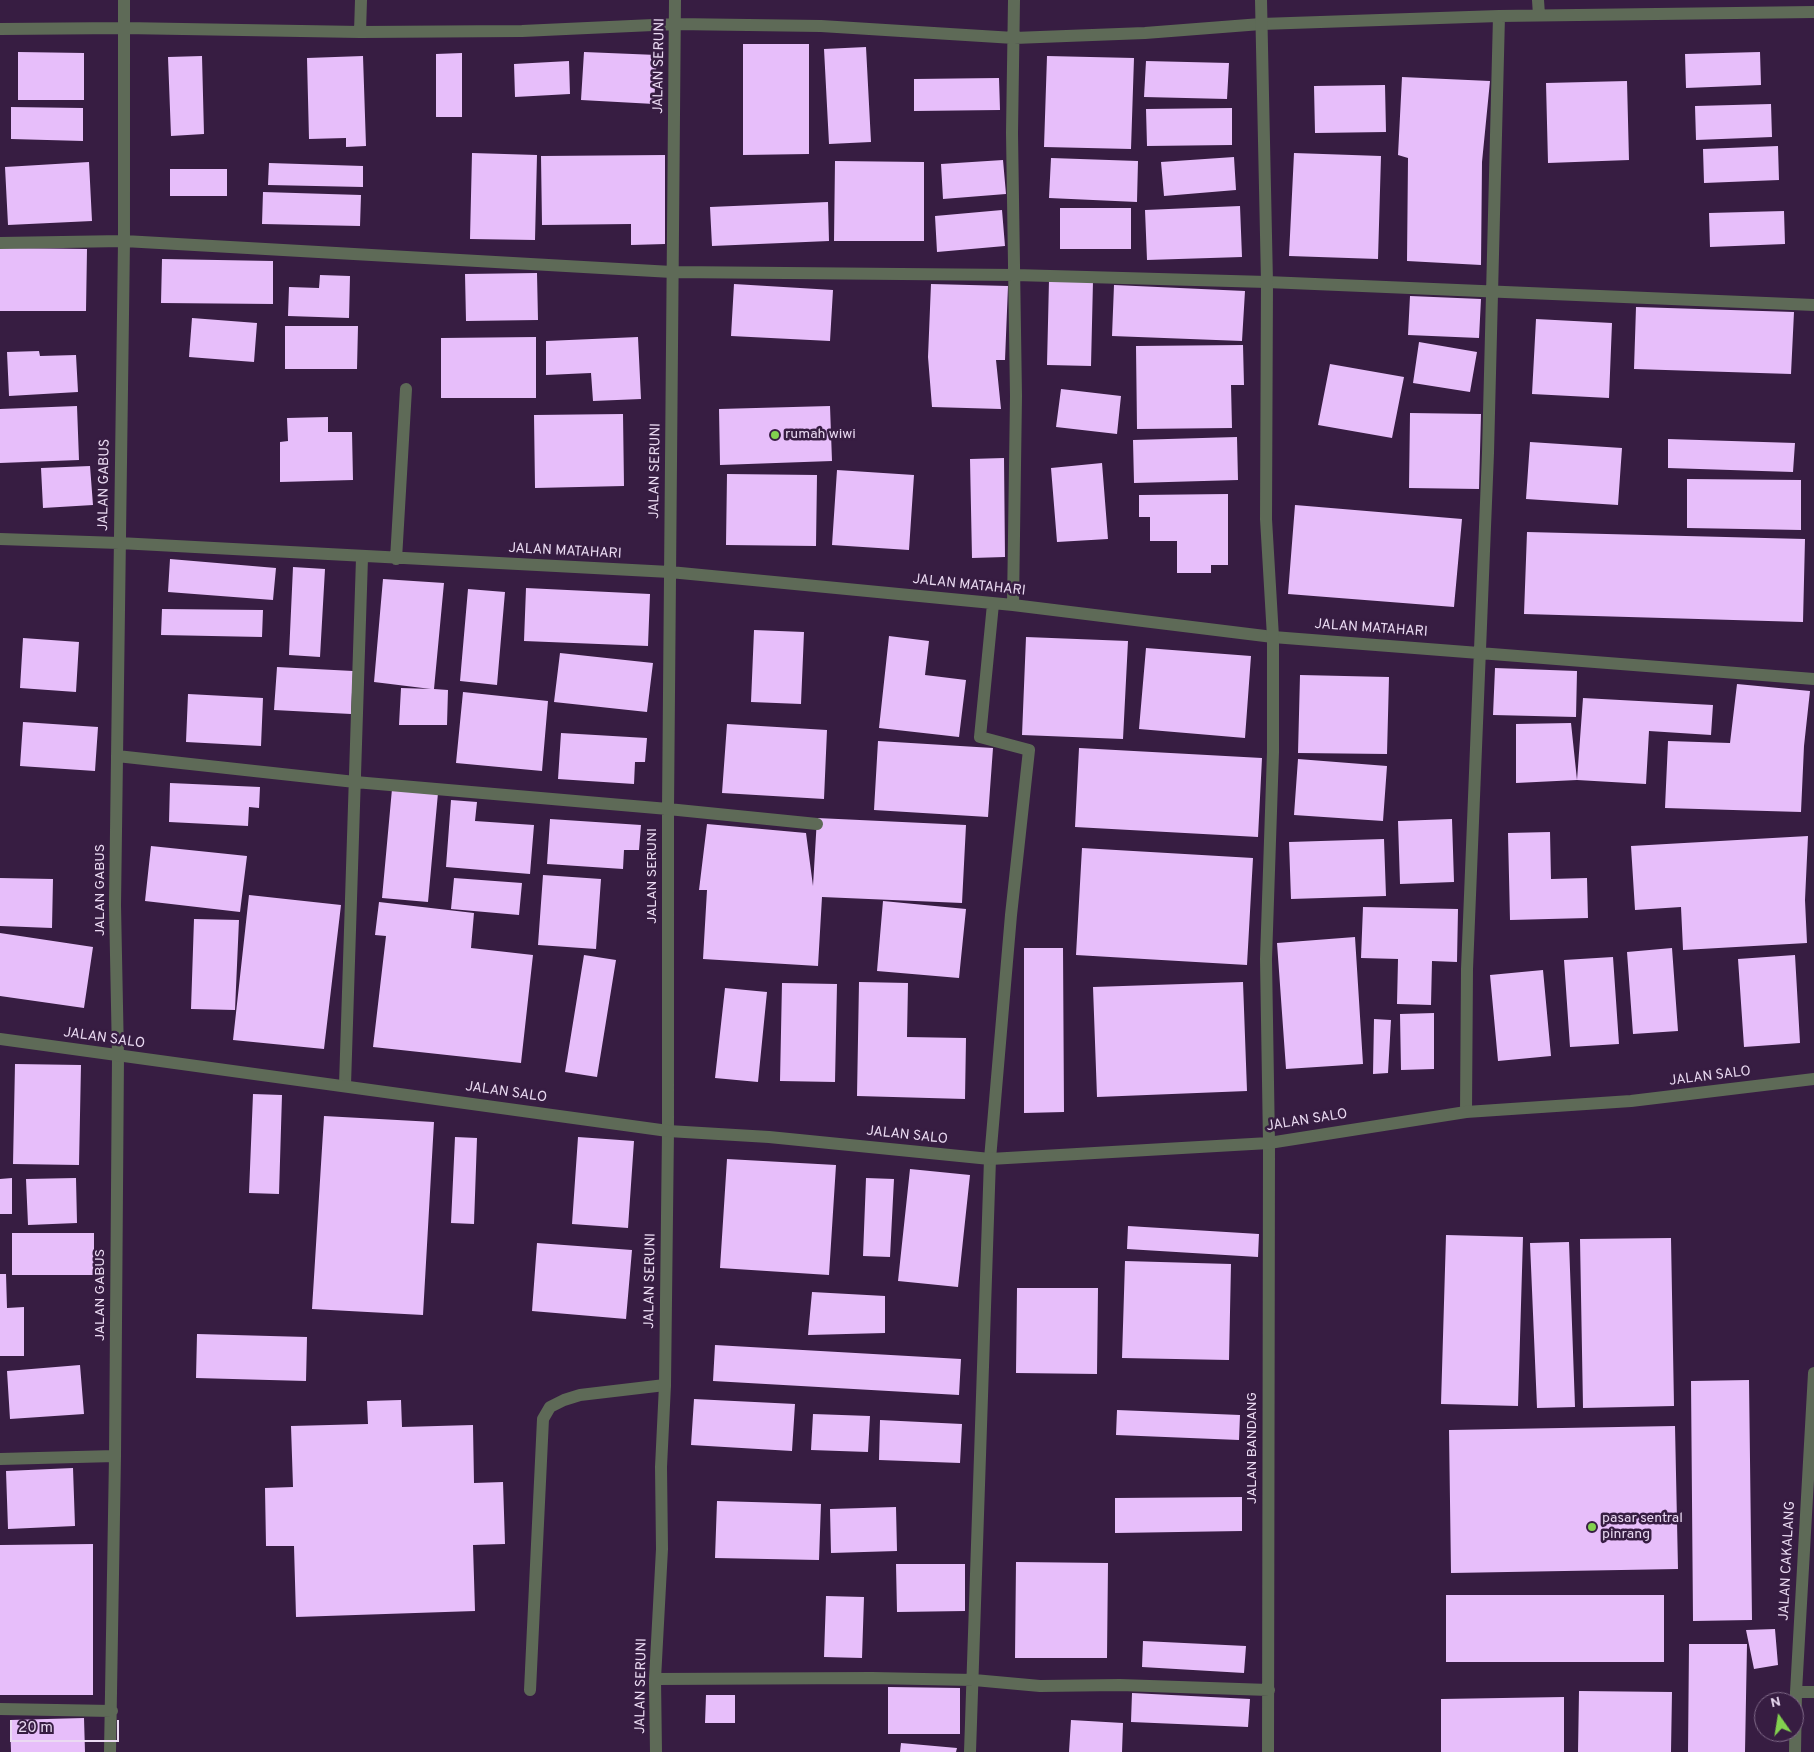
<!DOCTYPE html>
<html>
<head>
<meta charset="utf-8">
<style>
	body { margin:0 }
	#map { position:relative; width:1814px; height:1752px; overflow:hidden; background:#371d42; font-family:Overpass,sans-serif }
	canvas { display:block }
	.north { position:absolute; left:1754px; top:1692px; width:50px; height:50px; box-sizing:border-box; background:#371d42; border:1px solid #7f6988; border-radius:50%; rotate:347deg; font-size:14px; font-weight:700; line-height:20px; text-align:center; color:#eadaf2 }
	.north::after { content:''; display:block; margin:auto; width:18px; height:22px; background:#82d04f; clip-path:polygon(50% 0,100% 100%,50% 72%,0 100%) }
	.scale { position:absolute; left:10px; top:1720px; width:109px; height:22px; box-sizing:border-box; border:2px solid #eadaf2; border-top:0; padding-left:6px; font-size:15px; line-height:18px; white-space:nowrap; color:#eadaf2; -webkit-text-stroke:4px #371d42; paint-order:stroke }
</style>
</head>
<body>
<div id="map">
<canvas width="1814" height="1752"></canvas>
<div class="north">N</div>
<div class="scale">20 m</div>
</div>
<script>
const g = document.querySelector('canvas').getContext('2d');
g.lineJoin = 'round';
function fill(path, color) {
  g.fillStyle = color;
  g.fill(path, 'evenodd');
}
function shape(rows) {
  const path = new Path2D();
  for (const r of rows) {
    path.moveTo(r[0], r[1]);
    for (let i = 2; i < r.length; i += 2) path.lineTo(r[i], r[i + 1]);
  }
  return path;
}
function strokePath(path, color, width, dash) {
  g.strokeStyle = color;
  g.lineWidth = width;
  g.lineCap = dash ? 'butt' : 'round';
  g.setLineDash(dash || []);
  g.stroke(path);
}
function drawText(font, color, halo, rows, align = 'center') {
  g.font = font + ' Overpass,sans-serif';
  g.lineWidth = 5;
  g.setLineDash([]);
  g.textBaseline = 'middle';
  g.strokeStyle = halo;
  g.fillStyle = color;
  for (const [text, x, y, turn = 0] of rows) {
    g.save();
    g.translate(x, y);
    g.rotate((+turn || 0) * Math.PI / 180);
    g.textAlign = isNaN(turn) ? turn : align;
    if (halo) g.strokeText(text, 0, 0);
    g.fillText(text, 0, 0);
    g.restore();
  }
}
const building = shape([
	[743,44,809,44,809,154,743,155],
	[866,47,871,142,829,144,824,49],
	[18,52,84,53,84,100,18,100],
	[584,52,657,55,654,104,581,100],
	[1760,52,1761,85,1686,88,1685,54],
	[462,53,462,117,436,117,436,54],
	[202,56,204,134,171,136,168,57],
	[363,56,366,146,346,147,346,138,309,139,307,58],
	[1047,56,1134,58,1131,149,1044,147],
	[569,61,570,94,515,97,514,64],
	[1146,61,1229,63,1227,99,1144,97],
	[1402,77,1490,81,1482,162,1481,265,1407,261,1408,158,1398,155],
	[999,78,1000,110,914,111,914,79],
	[1627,81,1629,160,1548,163,1546,83],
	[1385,85,1386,132,1315,133,1314,86],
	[1771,104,1772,137,1696,140,1695,106],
	[11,107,83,108,83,141,11,139],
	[1232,108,1232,145,1147,146,1146,109],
	[1778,146,1779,180,1704,183,1703,149],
	[472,153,537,155,535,240,470,239],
	[1294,153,1381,156,1378,259,1289,256],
	[665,155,665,244,631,245,631,224,542,225,541,156],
	[1234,157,1236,190,1164,196,1161,162],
	[1051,158,1138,161,1137,202,1049,198],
	[1003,160,1006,194,943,199,941,164],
	[835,161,924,162,924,241,834,241],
	[89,162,92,221,8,225,5,167],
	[269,163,363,166,363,187,268,185],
	[170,169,227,169,227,196,170,196],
	[263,192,361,195,360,226,262,224],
	[828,202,829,241,712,246,710,207],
	[1240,206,1242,257,1147,260,1145,210],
	[1060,208,1131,208,1131,249,1060,249],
	[1002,210,1005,246,937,252,935,216],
	[1784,211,1785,244,1710,247,1709,213],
	[0,248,87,249,86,311,0,311],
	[162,259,273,261,273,304,161,303],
	[537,273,538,320,466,321,465,274],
	[320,275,350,276,349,318,288,316,289,287,319,288],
	[1049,280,1093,281,1091,366,1047,365],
	[734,284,833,290,830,341,731,336],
	[931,284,1008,286,1005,360,996,360,1001,409,932,407,928,357],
	[1114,285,1245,291,1242,341,1112,336],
	[1410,296,1481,299,1479,338,1408,335],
	[1636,307,1794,312,1791,374,1634,369],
	[192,318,257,323,254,362,189,357],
	[1536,319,1612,323,1609,398,1532,394],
	[285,326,358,326,357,369,285,369],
	[536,337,536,398,441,398,441,338],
	[638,337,641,399,593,401,591,373,546,375,546,341],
	[1419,342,1477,352,1470,392,1413,383],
	[1243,345,1244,385,1231,385,1232,428,1137,429,1136,346],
	[39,351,40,356,76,355,78,392,9,396,7,352],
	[1330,364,1404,377,1392,438,1318,425],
	[1061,389,1121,396,1117,434,1056,427],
	[77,406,79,460,0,463,0,409],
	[830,406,832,461,720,465,719,409],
	[1410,413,1481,414,1479,489,1409,488],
	[623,414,624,486,535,488,534,415],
	[328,417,328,432,352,432,353,480,280,482,280,442,288,441,287,418],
	[1237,437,1238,480,1134,483,1133,440],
	[1668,439,1795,443,1793,472,1668,468],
	[1530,442,1622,448,1618,505,1526,499],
	[1004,458,1005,557,972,558,970,459],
	[1102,463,1108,539,1057,542,1051,468],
	[90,466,93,505,43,508,41,468],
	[837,470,914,475,909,550,832,545],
	[727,474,817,475,816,546,726,545],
	[1687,479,1801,480,1801,530,1687,528],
	[1228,494,1228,565,1211,565,1211,573,1177,573,1177,541,1150,541,1150,517,1139,517,1139,495],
	[1295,505,1462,519,1454,607,1288,594],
	[1527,532,1805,539,1803,622,1524,614],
	[170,559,276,568,273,600,168,592],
	[293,567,325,569,320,657,289,655],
	[383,579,444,583,434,689,448,690,447,725,399,725,401,688,431,689,374,682],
	[526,588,650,594,648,646,524,641],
	[468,589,505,592,497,685,460,681],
	[162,609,263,610,262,637,161,635],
	[754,630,804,632,801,704,751,702],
	[889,636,929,641,925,675,966,680,959,737,879,728],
	[1026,637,1128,641,1123,739,1022,735],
	[23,638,79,642,76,692,20,688],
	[1146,648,1251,656,1245,738,1139,729],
	[560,653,653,663,647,712,554,702],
	[277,667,353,671,351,714,274,710],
	[1495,668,1577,671,1576,717,1493,715],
	[1300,675,1389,677,1387,754,1298,753],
	[1737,684,1810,691,1804,746,1801,812,1665,808,1668,741,1730,743],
	[463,692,548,701,542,771,456,763],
	[188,694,263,698,261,746,186,742],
	[1583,698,1713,705,1711,735,1649,731,1646,784,1577,780],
	[23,722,98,727,95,771,20,766],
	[1571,723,1577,780,1516,783,1516,724],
	[727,724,827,730,824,799,722,793],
	[561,733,647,738,645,762,635,762,634,784,558,779],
	[878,741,993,748,988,817,874,810],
	[1079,748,1262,758,1258,837,1075,827],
	[1298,759,1387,766,1383,821,1294,815],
	[170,783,260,787,259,808,249,807,248,826,169,822],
	[392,789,438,793,428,902,382,898],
	[451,800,477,802,475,821,534,825,530,874,446,867],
	[817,818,966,825,962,903,822,897,818,966,703,959,707,890,699,890,707,824,806,833,813,886],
	[550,819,641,825,639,850,624,850,623,869,547,864],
	[1452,819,1454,882,1400,884,1398,821],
	[1550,832,1551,879,1587,878,1588,918,1510,920,1508,833],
	[1808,836,1805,900,1807,943,1683,950,1681,907,1635,910,1631,846],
	[1384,839,1386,896,1291,899,1289,842],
	[151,846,247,856,240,912,145,901],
	[1082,848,1253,858,1247,965,1076,955],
	[543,875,601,879,596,949,538,945],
	[0,878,53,879,52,928,0,926],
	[454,878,522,883,519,915,451,909],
	[249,895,341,905,324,1049,233,1040],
	[883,901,966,909,959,978,877,971],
	[379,902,474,913,471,948,533,955,521,1063,373,1047,386,936,375,935],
	[1363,907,1458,909,1457,962,1432,961,1431,1005,1397,1004,1398,959,1361,958],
	[194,919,239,920,235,1010,191,1009],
	[0,933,93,947,84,1008,0,996],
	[1355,937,1363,1064,1286,1069,1277,943],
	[1024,948,1063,948,1064,1112,1024,1113],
	[1672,948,1678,1031,1633,1034,1627,952],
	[584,955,616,960,597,1077,565,1072],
	[1795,955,1800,1043,1744,1047,1738,959],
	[1613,957,1619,1044,1570,1047,1564,960],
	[1543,970,1551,1056,1498,1061,1490,975],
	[859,982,908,983,907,1037,966,1038,965,1099,857,1096],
	[1243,982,1247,1091,1097,1097,1093,987],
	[782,983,837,984,835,1082,780,1081],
	[725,988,767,992,758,1082,715,1078],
	[1434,1013,1434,1069,1401,1070,1400,1014],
	[1374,1019,1391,1020,1388,1073,1373,1074],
	[15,1064,81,1065,79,1165,13,1164],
	[253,1094,282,1095,279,1194,249,1193],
	[324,1116,434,1122,423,1315,312,1309],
	[455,1137,477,1138,474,1224,451,1223],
	[578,1137,634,1141,628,1228,572,1224],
	[727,1159,836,1165,829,1275,720,1268],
	[910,1169,970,1175,958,1287,898,1281],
	[12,1178,12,1214,0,1214,0,1179],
	[76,1178,77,1223,28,1225,26,1179],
	[866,1178,894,1179,890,1257,863,1256],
	[1128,1226,1259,1234,1258,1257,1127,1249],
	[12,1233,94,1233,94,1275,12,1275],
	[1446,1235,1523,1237,1518,1406,1441,1404],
	[1671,1238,1674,1406,1583,1408,1580,1239],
	[1569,1242,1575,1407,1537,1408,1530,1243],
	[537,1243,632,1250,626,1319,532,1311],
	[1125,1261,1231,1264,1229,1360,1122,1358],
	[0,1274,6,1274,7,1308,24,1307,24,1356,0,1356],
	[1017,1288,1098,1288,1097,1374,1016,1373],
	[812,1292,885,1296,885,1333,808,1335],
	[197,1334,307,1337,306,1381,196,1378],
	[715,1345,961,1359,959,1395,713,1381],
	[80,1365,84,1414,10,1419,7,1371],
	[1749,1380,1752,1620,1693,1621,1691,1381],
	[694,1399,795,1404,792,1451,691,1445],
	[401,1400,402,1427,473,1425,474,1483,503,1482,505,1544,473,1545,475,1611,296,1617,294,1546,266,1546,265,1488,293,1487,291,1426,368,1424,367,1401],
	[1117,1410,1240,1415,1239,1440,1116,1435],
	[813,1414,870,1416,868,1452,811,1450],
	[880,1420,962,1424,960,1463,879,1460],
	[1675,1426,1678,1569,1451,1573,1449,1430],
	[73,1468,75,1526,8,1529,6,1471],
	[1242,1497,1242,1531,1115,1533,1115,1498],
	[717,1501,821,1504,819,1560,715,1558],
	[896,1507,897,1551,831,1553,830,1509],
	[93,1544,93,1695,0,1695,0,1545],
	[1016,1562,1108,1563,1107,1658,1015,1658],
	[896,1564,965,1564,965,1611,897,1612],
	[1446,1595,1664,1595,1664,1662,1446,1662],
	[826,1596,864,1597,862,1658,824,1657],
	[1775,1629,1778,1665,1754,1669,1746,1630],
	[1143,1641,1246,1646,1244,1673,1142,1667],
	[1689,1644,1747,1644,1745,1752,1688,1752],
	[888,1687,960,1688,960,1734,888,1734],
	[1579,1691,1672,1692,1671,1752,1578,1752],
	[1132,1693,1250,1699,1248,1727,1131,1722],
	[706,1695,735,1695,735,1723,705,1723],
	[1564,1697,1564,1752,1441,1752,1441,1699],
	[84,1718,85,1752,11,1752,10,1720],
	[1071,1720,1123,1723,1122,1752,1069,1752],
	[901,1743,957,1748,956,1752,900,1752]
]);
const service = shape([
	[530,1690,543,1419,550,1407,564,1400,580,1395,665,1385]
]);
const minor = shape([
	[1538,0,1539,15],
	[0,29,124,28,360,32,522,31,675,24,821,26,1014,38,1145,33,1261,24,1499,16,1814,12],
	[360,32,361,0],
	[0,243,124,241,672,272,1015,275,1267,282,1814,305],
	[0,539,119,543,670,572,1013,605,1273,637,1814,679],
	[396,559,406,389],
	[1013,605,1016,396,1012,133,1014,0],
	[117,756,355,782,668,809,817,824],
	[345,1085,362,558],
	[1466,1112,1467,969,1488,453,1499,16],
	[0,1459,115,1456],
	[655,1679,872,1678,974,1680,1040,1686,1120,1685,1269,1690],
	[1796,1692,1814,1692],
	[0,1709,112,1711],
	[110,1752,115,1456,118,1056,115,905,124,241,124,0],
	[656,1752,655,1679,662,1549,661,1467,665,1385,668,1131,668,809,675,0],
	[970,1752,990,1159,1011,915,1029,750,980,737,993,604],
	[1268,1752,1269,1143],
	[1795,1752,1796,1692,1814,1373]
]);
const tertiary = shape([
	[1261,0,1267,282,1266,519,1273,637,1273,752,1266,959,1269,1143],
	[0,1039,668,1131,769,1137,990,1159,1269,1143,1466,1112,1631,1101,1814,1079]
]);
const markers = [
	[775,435,5,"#82d04f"],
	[1592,1527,5,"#82d04f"]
];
const streetNames = [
	["JALAN SERUNI",660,66,-89],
	["JALAN SERUNI",656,471,-89],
	["JALAN GABUS",105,485,-89],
	["JALAN MATAHARI",565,552,3],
	["JALAN MATAHARI",969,586,6],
	["JALAN MATAHARI",1371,629,4],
	["JALAN SERUNI",653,876,-90],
	["JALAN GABUS",101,890,-90],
	["JALAN SALO",104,1039,8],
	["JALAN SALO",1710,1077,-7],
	["JALAN SALO",506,1093,8],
	["JALAN SALO",1307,1121,-9],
	["JALAN SALO",907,1136,6],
	["JALAN SERUNI",651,1281,-89],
	["JALAN GABUS",101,1295,-90],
	["JALAN BANDANG",1253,1448,-90],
	["JALAN CAKALANG",1788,1561,-87],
	["JALAN SERUNI",642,1686,-89]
];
const poiNames = [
	["rumah wiwi",785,435],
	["pasar sentral",1602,1519],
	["pinrang",1602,1535]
];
fill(building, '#e7befa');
strokePath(service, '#5e6a57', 12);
strokePath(minor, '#5e6a57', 12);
strokePath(tertiary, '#5e6a57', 12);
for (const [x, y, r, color] of markers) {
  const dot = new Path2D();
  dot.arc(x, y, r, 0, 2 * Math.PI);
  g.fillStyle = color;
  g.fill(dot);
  strokePath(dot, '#371d42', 2);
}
drawText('14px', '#eadaf2', '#371d42', streetNames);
drawText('14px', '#eadaf2', '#371d42', poiNames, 'left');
</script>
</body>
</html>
